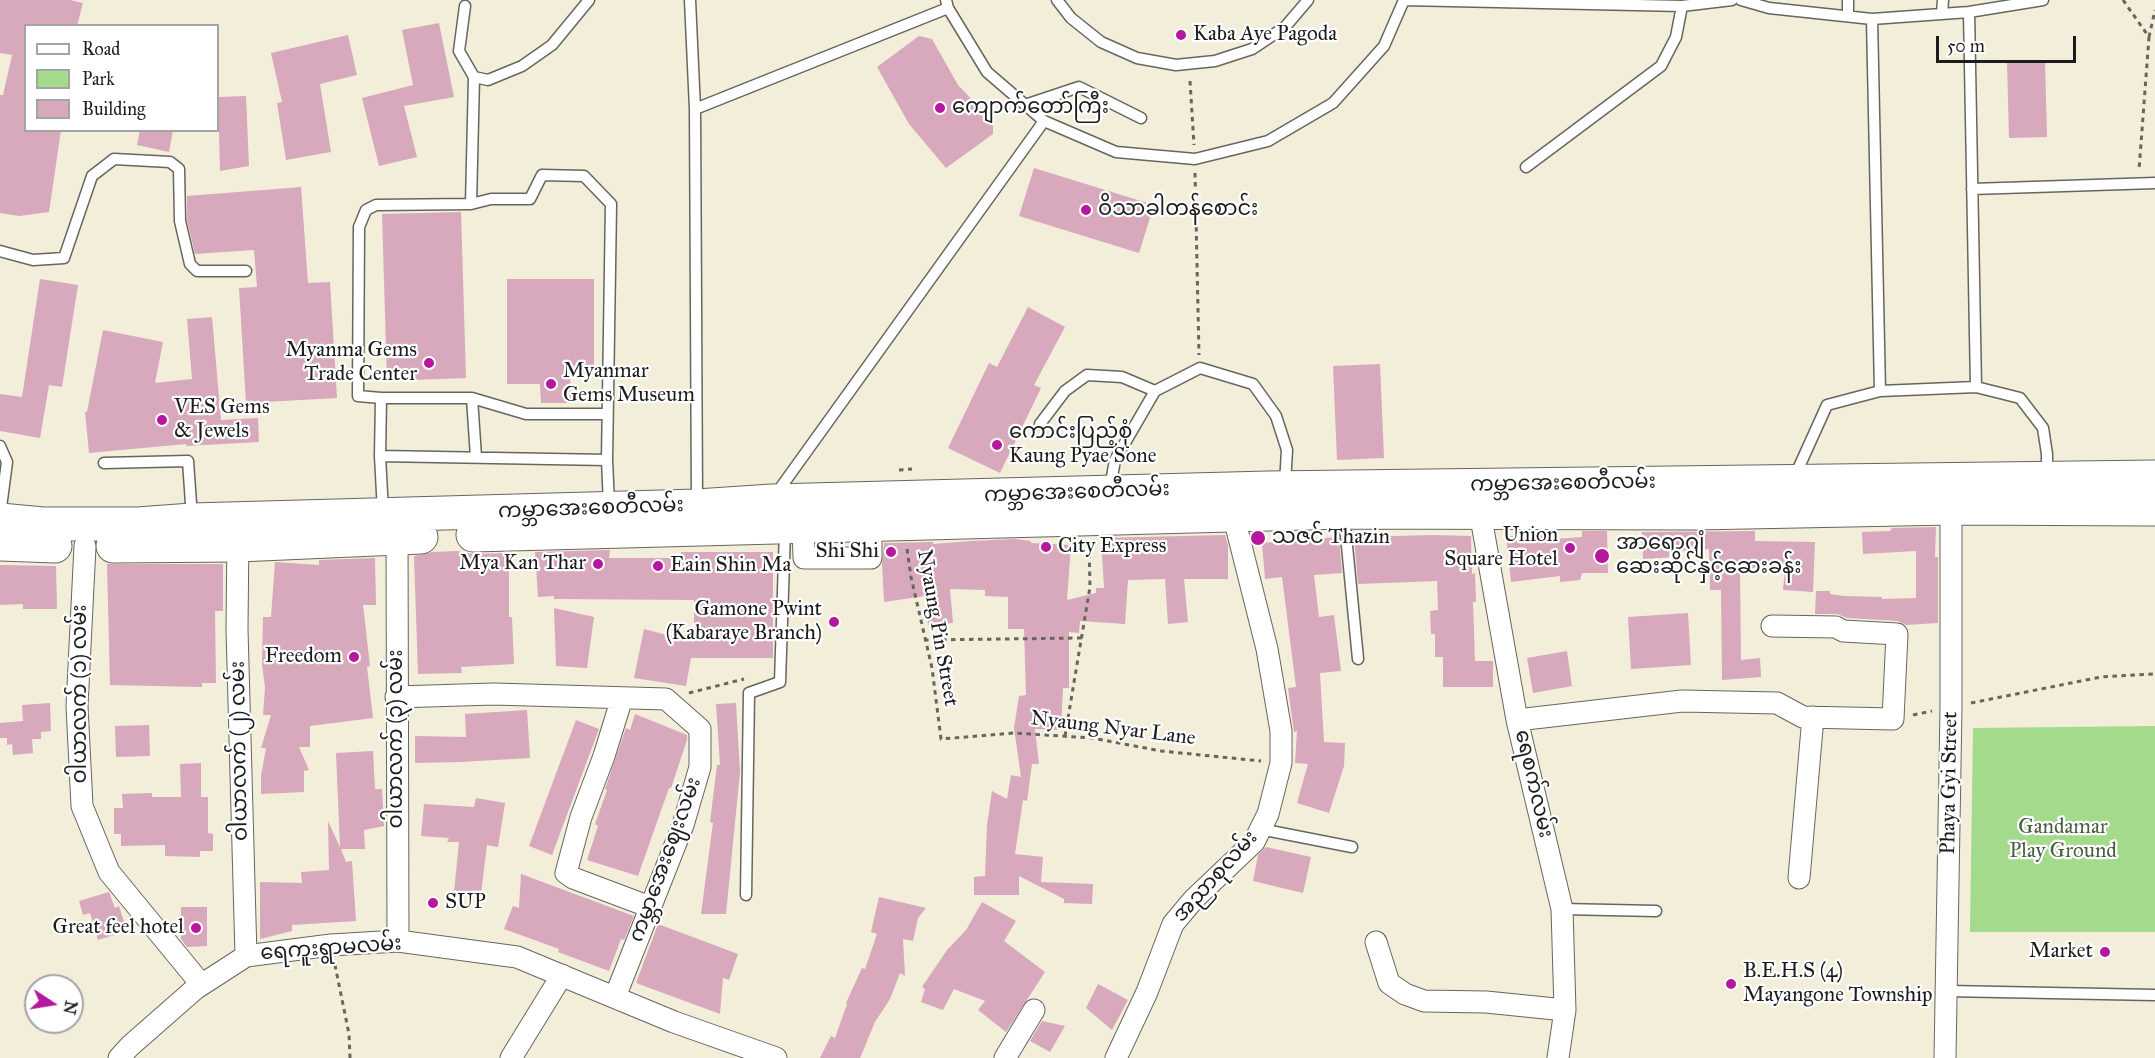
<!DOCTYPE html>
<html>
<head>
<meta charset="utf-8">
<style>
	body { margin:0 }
	#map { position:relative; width:2155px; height:1058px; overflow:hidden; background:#f2eeda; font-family:"IM FELL Great Primer",serif }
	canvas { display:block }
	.legend { position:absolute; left:24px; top:24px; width:195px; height:108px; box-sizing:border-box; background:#fff; border:2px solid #a4a4a4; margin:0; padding:8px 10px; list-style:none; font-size:18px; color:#1c1c1c }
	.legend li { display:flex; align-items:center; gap:12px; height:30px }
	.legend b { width:30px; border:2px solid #a4a4a4 }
	.north { position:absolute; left:24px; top:974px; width:60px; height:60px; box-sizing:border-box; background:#fff; border:2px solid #a4a4a4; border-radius:50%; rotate:102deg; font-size:16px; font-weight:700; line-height:24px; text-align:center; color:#1c1c1c }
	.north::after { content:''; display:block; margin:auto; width:21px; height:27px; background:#b5179e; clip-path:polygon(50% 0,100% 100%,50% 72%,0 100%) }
	.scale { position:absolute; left:1936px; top:36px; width:140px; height:27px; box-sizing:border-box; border:3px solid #1c1c1c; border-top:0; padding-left:8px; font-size:18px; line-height:21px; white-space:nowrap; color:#1c1c1c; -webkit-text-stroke:4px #fff; paint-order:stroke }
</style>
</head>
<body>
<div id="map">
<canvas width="2155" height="1058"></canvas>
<ul class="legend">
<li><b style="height:8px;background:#fff"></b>Road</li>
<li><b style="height:16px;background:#a3da8b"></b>Park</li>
<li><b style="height:16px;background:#d8a8bd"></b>Building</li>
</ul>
<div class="north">N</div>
<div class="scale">50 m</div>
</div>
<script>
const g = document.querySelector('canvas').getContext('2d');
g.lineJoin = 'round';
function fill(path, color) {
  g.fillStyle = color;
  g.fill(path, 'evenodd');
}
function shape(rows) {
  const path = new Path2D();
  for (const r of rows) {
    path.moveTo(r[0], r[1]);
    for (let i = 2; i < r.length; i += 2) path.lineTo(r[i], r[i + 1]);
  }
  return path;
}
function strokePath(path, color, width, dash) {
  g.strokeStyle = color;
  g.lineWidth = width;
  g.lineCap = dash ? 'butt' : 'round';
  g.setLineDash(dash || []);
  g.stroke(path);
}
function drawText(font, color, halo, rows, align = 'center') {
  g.font = font + ' "IM FELL Great Primer","Noto Sans Myanmar",serif';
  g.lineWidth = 4.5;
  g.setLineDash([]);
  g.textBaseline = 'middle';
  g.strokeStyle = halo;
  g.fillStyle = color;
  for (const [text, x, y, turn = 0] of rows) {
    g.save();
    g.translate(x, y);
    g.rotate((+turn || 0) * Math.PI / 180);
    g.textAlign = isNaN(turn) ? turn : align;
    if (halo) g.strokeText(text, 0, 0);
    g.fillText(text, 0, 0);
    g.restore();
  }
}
const green = shape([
	[2155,726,2155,932,1970,932,1973,728]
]);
const building = shape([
	[0,0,70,0,83,3,77,26,26,26,26,130,61,130,49,212,19,216,0,213,0,95,3,95,12,55,0,53],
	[439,23,454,97,404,106,417,157,379,166,362,98,413,85,402,30],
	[348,35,357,75,320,84,331,152,286,160,277,103,282,102,271,53],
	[919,36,932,39,958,85,993,122,993,134,946,168,909,124,877,67],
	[2045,61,2047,137,2009,138,2007,62],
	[246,96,249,166,220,171,218,97],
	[140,130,173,130,169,152,137,145],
	[1034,168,1154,205,1139,253,1019,216],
	[301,187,308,283,330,282,337,398,246,403,239,288,257,287,254,250,195,254,187,220,187,196],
	[461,212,466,378,387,381,382,214],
	[40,279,78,285,62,387,49,385,40,438,0,431,0,394,22,397],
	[507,279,594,279,594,375,570,375,571,403,541,403,540,384,507,384],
	[1028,307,1065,327,1034,385,1041,388,1000,473,948,448,989,363,997,367],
	[212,317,221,420,258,418,259,442,186,446,186,444,89,453,85,412,87,412,103,330,163,342,155,383,192,379,187,319],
	[1380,364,1384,458,1337,460,1333,366],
	[1936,527,1935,557,1938,557,1938,623,1906,625,1898,621,1847,618,1837,614,1815,614,1816,591,1830,591,1830,594,1844,596,1882,597,1882,599,1916,598,1916,551,1863,554,1862,532,1890,531,1892,528],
	[1553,531,1554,539,1582,537,1582,531,1607,531,1608,573,1582,573,1580,580,1560,582,1560,576,1511,582,1506,537],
	[1755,531,1755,541,1815,542,1813,592,1783,590,1785,570,1773,570,1773,566,1740,569,1741,660,1760,658,1761,677,1722,680,1721,590,1710,590,1709,549,1676,551,1676,557,1643,559,1642,532],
	[1225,535,1228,545,1228,579,1184,579,1188,622,1168,624,1165,579,1128,580,1125,624,1080,621,1079,633,1069,632,1069,688,1063,688,1061,730,1035,729,1039,764,1032,764,1027,801,1023,800,1015,854,1043,857,1041,882,1093,884,1092,904,1064,903,1064,899,1019,876,1019,895,974,895,974,877,985,876,987,825,992,791,1007,799,1011,775,1021,777,1014,728,1019,696,1026,695,1024,629,1008,629,1008,597,985,596,985,590,950,589,953,623,928,625,925,596,884,602,882,564,884,543,933,542,933,544,971,541,1015,539,1031,541,1031,543,1071,545,1067,600,1096,593,1096,588,1104,588,1101,538],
	[1432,535,1471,536,1472,574,1475,573,1476,602,1473,602,1475,661,1493,661,1493,687,1443,687,1443,657,1435,657,1435,634,1431,634,1430,611,1438,610,1437,581,1358,584,1354,537],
	[1339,537,1342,573,1314,575,1319,617,1334,615,1341,671,1320,673,1324,742,1345,743,1344,766,1329,813,1297,803,1308,764,1295,763,1297,731,1294,732,1288,688,1296,687,1282,577,1265,579,1262,543],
	[610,550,609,558,681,558,681,552,773,552,773,658,691,658,686,686,634,678,644,629,694,642,694,600,554,599,554,596,538,597,535,552],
	[457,551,473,554,509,553,509,617,512,617,514,664,461,667,462,673,418,674,414,556,432,552],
	[375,558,376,605,363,605,370,666,367,667,373,718,310,726,310,747,299,747,309,770,304,771,304,792,261,794,261,776,266,748,261,748,271,715,263,715,265,687,262,665,263,617,271,617,275,562,319,565,319,560],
	[107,564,223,564,223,611,215,611,216,683,202,683,202,687,110,685],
	[0,565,56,566,57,609,23,609,23,604,0,605],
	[554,608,594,617,587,668,556,666],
	[1688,613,1691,665,1631,669,1628,617],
	[1567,651,1572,686,1533,693,1527,658],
	[50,703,51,731,41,732,41,739,32,739,33,753,13,755,12,744,7,745,7,738,0,738,0,723,23,721,22,705],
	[736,703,740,772,726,914,701,914,713,823,710,822,717,765,720,765,716,704],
	[527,710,530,758,460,762,415,763,415,736,466,737,465,714],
	[635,714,687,735,687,740,671,788,669,788,638,876,587,860,598,826,595,824,607,790,605,789,626,728,630,730],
	[576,720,599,729,552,855,529,846],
	[149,725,150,756,116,757,115,726],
	[373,751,375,789,382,789,384,826,364,830,365,849,341,849,346,862,352,861,356,921,292,925,292,931,260,939,260,882,302,883,301,872,329,870,328,821,340,847,336,753],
	[201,763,201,797,208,797,208,833,213,834,213,851,200,851,200,857,165,856,165,845,121,846,121,834,114,834,114,808,123,808,122,794,152,793,152,797,181,797,180,764],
	[476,798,505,803,498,847,487,845,481,894,454,892,459,842,447,842,449,838,421,836,424,804,474,807],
	[1266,847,1311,857,1303,893,1253,881,1258,855],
	[521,874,634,916,624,940,621,939,609,971,558,952,559,949,504,929,513,906,519,908],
	[109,892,115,908,119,906,127,931,98,940,90,913,83,915,79,901],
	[879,897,926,908,918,918,913,941,903,939,905,976,900,973,890,999,875,1022,860,1058,820,1058,831,1036,835,1038,847,1004,846,1003,862,968,865,969,877,934,871,932],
	[982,902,1016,921,1004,941,1045,972,1006,1032,978,1010,985,1001,954,989,943,1010,921,1002,925,989,922,987,947,950,966,930],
	[181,907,207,907,207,946,187,947,181,939],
	[658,924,738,954,729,980,723,978,720,1014,636,983],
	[1098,984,1128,1000,1112,1030,1086,1008],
	[1042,1021,1065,1026,1050,1052,1030,1041]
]);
const path = shape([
	[2123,0,2149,37,2139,170],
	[2149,37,2155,10],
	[1190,81,1194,145],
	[1195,173,1199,355],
	[899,470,912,469],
	[907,549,911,577,932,668,941,739,1014,733,1092,738,1161,751,1261,761],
	[924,640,1082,638],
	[689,693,744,679],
	[1971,703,2101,677,2155,674],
	[1913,715,1932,711],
	[1065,736,1090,587,1089,545],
	[335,965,349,1034,350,1058]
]);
const lane = shape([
	[690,0,695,109,697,502],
	[946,0,948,8,987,72,1044,121,1116,152,1195,159,1268,141,1333,103,1384,46,1404,0],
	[1057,0,1071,18,1101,42,1137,58,1176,65,1215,61,1252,49,1285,27,1308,0],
	[1404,0,1682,6],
	[1741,0,1769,8,1872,19,1969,12,2043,0],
	[1848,0,1848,16],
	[465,6,459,51,474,77,488,80,522,66,552,45,589,0],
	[1969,12,1976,387],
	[1942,14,1943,0],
	[1872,19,1880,391],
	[1025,105,1079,87,1141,118],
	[695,109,948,8],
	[1526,167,1661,66,1676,37,1682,6,1732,0],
	[1972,189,2155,183],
	[471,204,474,77],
	[0,251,33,260,64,258,92,176,114,159,170,162,179,169,180,221,190,264,197,271,246,271],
	[381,398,472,398,526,414,607,414],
	[472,398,476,457],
	[1040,424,1065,391,1087,375,1122,377,1155,391],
	[0,446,7,462,0,515],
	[380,456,607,460,611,204,584,176,542,175,530,199,491,199,471,204,376,205,366,210,359,227,358,396,381,398,380,456,383,512],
	[607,460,609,505],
	[104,463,188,461,192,518],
	[1794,478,1827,405,1880,391,1976,387,2020,398,2043,428,2047,454,2047,476],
	[1110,488,1115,460,1155,391,1200,368,1253,384,1276,416,1287,450,1285,484],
	[776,494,1044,121],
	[1344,515,1358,659],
	[1260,829,1352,847],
	[746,895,749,693,780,682,785,530],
	[1562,909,1656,911],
	[1947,991,2155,995]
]);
const street = shape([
	[1478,501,1517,720,1562,909,1565,1010,1558,1058],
	[803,526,804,558,871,558,871,524],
	[397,528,398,941],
	[238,533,237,629,246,956],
	[85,546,77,706,82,806,109,872,201,984],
	[396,697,494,694,666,699,700,729,700,767,683,825,615,997],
	[622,698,604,756,581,817,566,873,573,878,650,907],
	[1517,720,1682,701,1777,703,1803,717,1893,719,1897,634,1843,631,1836,627,1772,626],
	[1799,878,1813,717],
	[1376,942,1389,983,1405,994,1424,1001,1486,1002,1565,1010],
	[119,1058,130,1046,195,989,246,956,331,945,398,941,517,957,674,1022,776,1058],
	[511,1058,562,975],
	[1005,1058,1034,1010],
	[1116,1058,1147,992,1173,924,1194,899,1254,842,1268,814,1281,763,1281,731,1267,649,1233,514],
	[1945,1058,1951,707,1951,508]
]);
const primary = shape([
	[0,520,43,524,138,524,192,520,697,506,772,501,1268,488,2155,477],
	[473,535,1344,512,1696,513,1951,508,2155,509],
	[0,544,55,546],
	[113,546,238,545,421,537]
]);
const markers = [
	[1181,35,6,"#b5179e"],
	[940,108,6,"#b5179e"],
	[1086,210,6,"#b5179e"],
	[429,363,6,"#b5179e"],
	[551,384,6,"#b5179e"],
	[162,420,6,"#b5179e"],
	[997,445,6,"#b5179e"],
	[1258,538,8,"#b5179e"],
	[1046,547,6,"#b5179e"],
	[1570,548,6,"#b5179e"],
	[891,552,6,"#b5179e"],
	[1602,556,8,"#b5179e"],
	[598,564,6,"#b5179e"],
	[658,566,6,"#b5179e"],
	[834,622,6,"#b5179e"],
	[354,657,6,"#b5179e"],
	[433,903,6,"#b5179e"],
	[196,928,6,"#b5179e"],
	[2105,952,6,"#b5179e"],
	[1731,984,6,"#b5179e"]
];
const poiNames = [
	["Kaba Aye Pagoda",1193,35],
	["ကျောက်တော်ကြီး",952,108],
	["ဝိသာခါတန်စောင်း",1098,210],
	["Myanma Gems",417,351,"right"],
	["Trade Center",417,375,"right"],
	["Myanmar",563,372],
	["Gems Museum",563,396],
	["VES Gems",174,408],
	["& Jewels",174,432],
	["ကောင်းပြည့်စုံ",1009,433],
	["Kaung Pyae Sone",1009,457],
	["Union",1558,536,"right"],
	["Square Hotel",1558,560,"right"],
	["သဇင် Thazin",1272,538],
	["အာရောဂျံ",1616,544],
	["ဆေးဆိုင်နှင့်ဆေးခန်း",1616,568],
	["City Express",1058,547],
	["Shi Shi",879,552,"right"],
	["Mya Kan Thar",586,564,"right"],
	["Eain Shin Ma",670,566],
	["Gamone Pwint",822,610,"right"],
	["(Kabaraye Branch)",822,634,"right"],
	["Freedom",342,657,"right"],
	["SUP",445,903],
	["Great feel hotel",184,928,"right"],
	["Market",2093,952,"right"],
	["B.E.H.S (4)",1743,972],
	["Mayangone Township",1743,996]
];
const streetNames = [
	["ကမ္ဘာအေးစေတီလမ်း",1563,484,-1],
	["ကမ္ဘာအေးစေတီလမ်း",1077,493,-2],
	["ကမ္ဘာအေးစေတီလမ်း",591,509,-2],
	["Nyaung Pin Street",937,628,80],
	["ဝါယာလက် (၁) လမ်း",81,694,-90],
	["Nyaung Nyar Lane",1113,729,7],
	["ဝါယာလက် (၃) လမ်း",397,739,-90],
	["ဝါယာလက် (၂) လမ်း",240,751,-91],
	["Phaya Gyi Street",1950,783,-89],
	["ရေစက်လမ်း",1533,784,77],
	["ကမ္ဘာအေးဈေးလမ်း",666,860,-70],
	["အညာစုလမ်း",1216,877,-48],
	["ရေကူးရွာမလမ်း",331,949,-4]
];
const parkNames = [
	["Gandamar",2063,828],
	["Play Ground",2063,852]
];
fill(green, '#a3da8b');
fill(building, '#d8a8bd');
strokePath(lane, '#67665e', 13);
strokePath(street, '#67665e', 23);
strokePath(primary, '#67665e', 35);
strokePath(path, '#67665e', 3, [4.5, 4.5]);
strokePath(lane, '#fff', 10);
strokePath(street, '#fff', 21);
strokePath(primary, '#fff', 33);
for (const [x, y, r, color] of markers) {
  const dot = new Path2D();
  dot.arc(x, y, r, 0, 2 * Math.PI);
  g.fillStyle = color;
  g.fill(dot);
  strokePath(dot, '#fff', 2);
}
drawText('21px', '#1c1c1c', '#fff', poiNames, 'left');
drawText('21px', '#1c1c1c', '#fff', streetNames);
drawText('21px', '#4b5e43', '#fff', parkNames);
</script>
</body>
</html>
